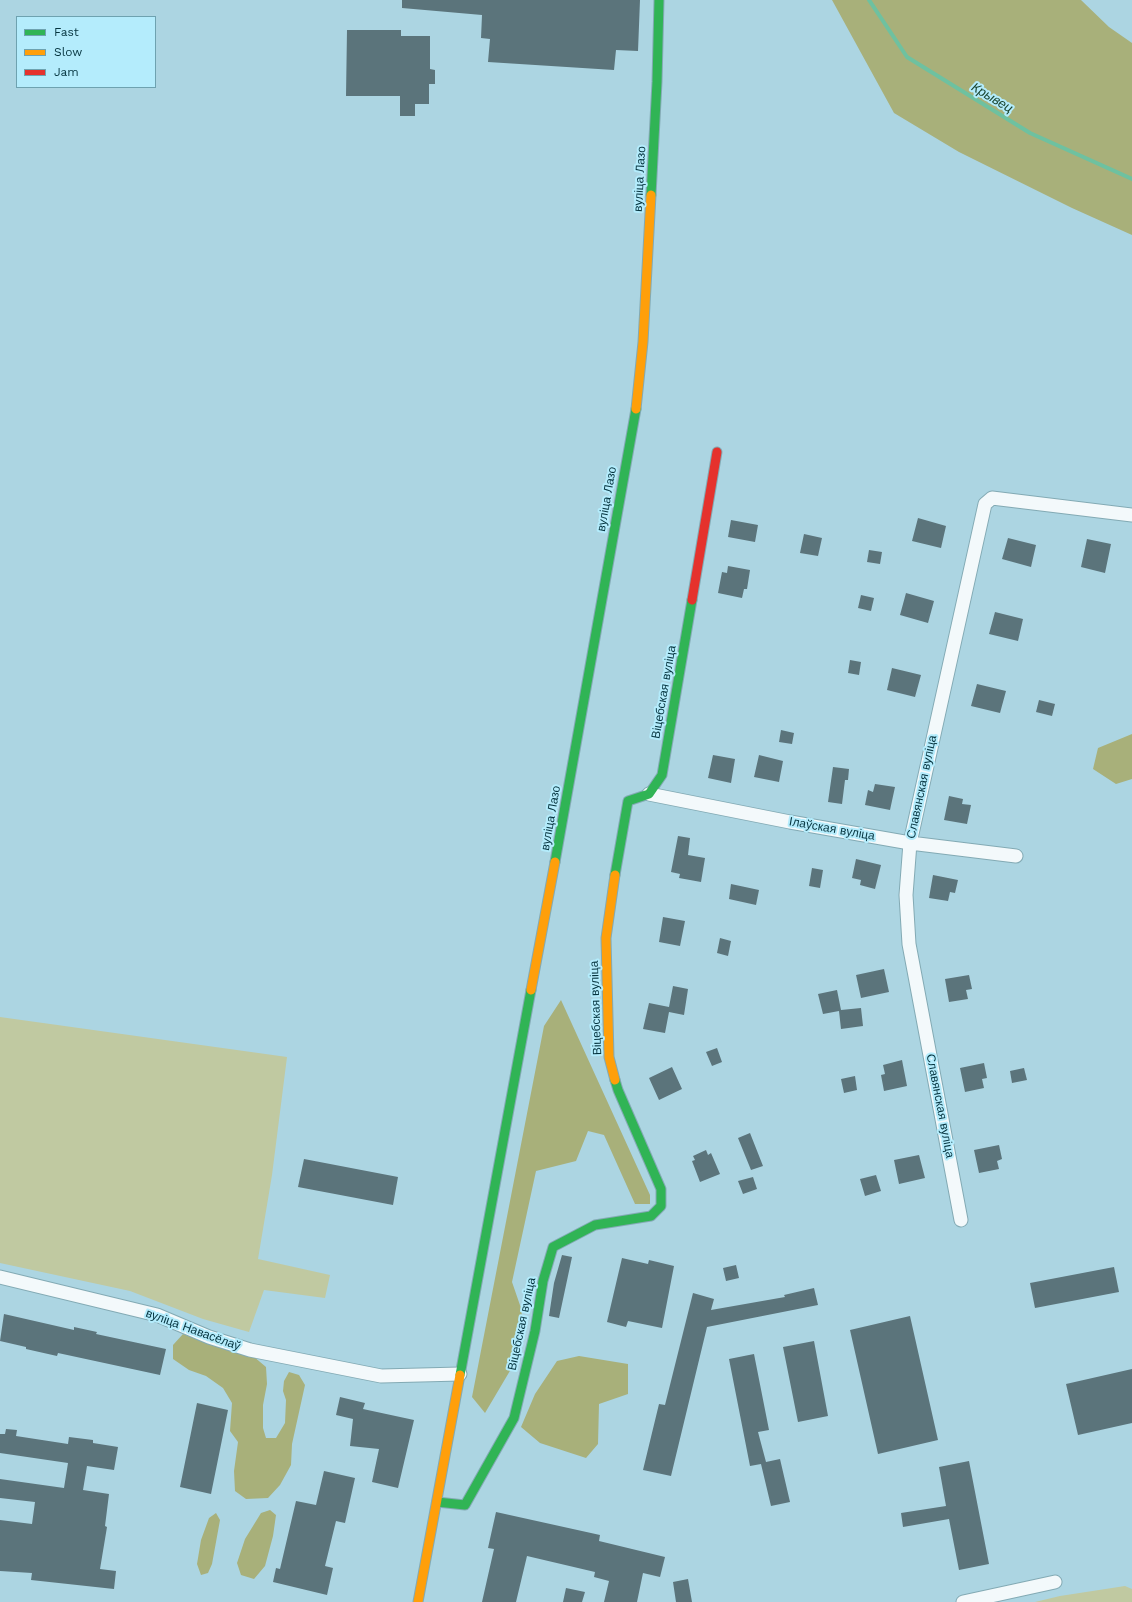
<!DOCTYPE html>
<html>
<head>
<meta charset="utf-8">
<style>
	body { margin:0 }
	#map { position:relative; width:1132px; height:1602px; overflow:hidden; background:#acd5e2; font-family:"Work Sans",sans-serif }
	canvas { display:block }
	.legend { position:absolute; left:16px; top:16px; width:140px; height:72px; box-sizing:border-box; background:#b4ecfc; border:1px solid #6ea2b0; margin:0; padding:5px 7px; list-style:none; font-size:12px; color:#05343f }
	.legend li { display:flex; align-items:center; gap:8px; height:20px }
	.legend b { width:20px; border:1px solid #6ea2b0 }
</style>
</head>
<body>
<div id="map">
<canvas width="1132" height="1602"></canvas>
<ul class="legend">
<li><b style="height:5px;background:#30b455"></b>Fast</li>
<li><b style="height:5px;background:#ff9f0a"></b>Slow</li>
<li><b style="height:5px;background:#e5322d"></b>Jam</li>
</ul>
</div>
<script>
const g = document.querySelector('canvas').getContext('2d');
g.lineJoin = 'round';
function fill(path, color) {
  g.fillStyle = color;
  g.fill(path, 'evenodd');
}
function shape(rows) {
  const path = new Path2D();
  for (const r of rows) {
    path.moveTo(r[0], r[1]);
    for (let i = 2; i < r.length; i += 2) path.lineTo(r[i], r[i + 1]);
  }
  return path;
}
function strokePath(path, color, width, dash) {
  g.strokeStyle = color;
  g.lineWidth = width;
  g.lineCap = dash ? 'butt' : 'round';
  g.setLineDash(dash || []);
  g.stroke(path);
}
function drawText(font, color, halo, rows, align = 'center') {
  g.font = font + ' "Work Sans",sans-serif';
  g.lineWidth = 4;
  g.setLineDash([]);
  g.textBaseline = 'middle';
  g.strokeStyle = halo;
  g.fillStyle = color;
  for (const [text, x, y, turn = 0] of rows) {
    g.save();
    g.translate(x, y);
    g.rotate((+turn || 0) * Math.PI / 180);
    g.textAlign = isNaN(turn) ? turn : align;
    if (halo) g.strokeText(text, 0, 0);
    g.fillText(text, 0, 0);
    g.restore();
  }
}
const green = shape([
	[0,1017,287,1057,272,1175,258,1259,330,1275,325,1298,264,1290,249,1332,203,1319,130,1291,0,1263],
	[1125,1586,1132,1589,1132,1602,1035,1602,1060,1596]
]);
const forest = shape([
	[832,0,1081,0,1109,27,1132,43,1132,235,1072,208,959,152,894,113],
	[1132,734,1132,779,1116,784,1093,769,1098,748],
	[561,1000,650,1195,650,1204,635,1204,604,1135,588,1131,576,1161,536,1171,512,1282,522,1311,514,1364,485,1413,472,1397,544,1026],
	[183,1334,253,1356,266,1367,267,1384,263,1405,263,1428,266,1438,276,1438,285,1423,286,1400,283,1391,284,1381,289,1372,299,1375,305,1385,292,1444,291,1465,280,1485,268,1498,246,1499,235,1491,234,1471,238,1442,230,1431,232,1403,223,1388,206,1376,189,1370,173,1359,173,1345],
	[579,1356,628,1364,628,1394,599,1404,598,1444,586,1458,540,1443,521,1427,535,1394,557,1361],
	[270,1510,276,1515,273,1536,265,1566,254,1579,241,1575,237,1563,245,1539,261,1513],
	[216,1513,220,1520,212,1564,208,1573,201,1575,197,1564,201,1540,209,1518]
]);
const stream = shape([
	[869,0,907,57,1030,133,1132,179]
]);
const building = shape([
	[402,0,640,0,638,51,616,50,614,70,488,62,490,39,481,38,482,15,402,8],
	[347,30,401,30,401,36,430,36,430,69,435,70,435,84,429,84,429,104,415,104,415,116,400,116,400,96,346,96],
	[918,518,946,526,941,548,912,541],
	[731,520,758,525,755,542,728,537],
	[804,534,822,538,818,556,800,553],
	[1008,538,1036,545,1031,567,1002,559],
	[1087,539,1111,544,1105,573,1081,567],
	[869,550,882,552,880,564,867,562],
	[728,566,750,570,747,589,744,589,742,598,718,593,722,572,727,573],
	[906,593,934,601,928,623,900,615],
	[861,595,874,598,871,611,858,608],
	[995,612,1023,619,1018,641,989,634],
	[850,660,861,662,859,675,848,673],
	[892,668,921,675,915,697,887,690],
	[977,684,1006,691,1000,713,971,706],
	[1039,700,1055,704,1052,716,1036,712],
	[781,730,794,733,792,744,779,742],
	[713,755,735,759,731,783,708,778],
	[759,755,783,761,779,782,754,777],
	[833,767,849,769,848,780,845,780,842,804,828,802],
	[875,784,895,787,890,810,865,805,868,790,873,792],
	[949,796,963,799,962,804,971,805,967,824,944,820],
	[678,836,690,838,688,855,705,858,701,882,679,878,680,874,671,872],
	[856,859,881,865,875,889,860,885,861,880,852,878],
	[812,868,823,870,820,888,809,886],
	[933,875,958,880,955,893,950,892,948,901,929,898],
	[731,884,759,890,756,905,729,899],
	[663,917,685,921,680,946,659,942],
	[720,938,731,941,728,956,717,953],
	[884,969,889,992,861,998,856,975],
	[969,975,972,989,966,990,968,999,949,1002,945,979],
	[673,986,688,989,684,1015,669,1012,665,1033,643,1029,649,1003,669,1007],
	[837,990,841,1010,861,1008,863,1026,841,1029,839,1011,823,1014,818,994],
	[717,1048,722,1062,712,1066,706,1052],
	[902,1060,907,1086,884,1091,881,1075,885,1074,883,1065],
	[984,1063,987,1078,982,1079,984,1088,965,1092,960,1068],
	[672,1067,682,1089,659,1100,649,1078],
	[1024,1068,1027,1080,1012,1083,1010,1071],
	[855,1076,857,1090,844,1093,841,1079],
	[750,1133,763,1166,751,1170,738,1138],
	[999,1145,1002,1159,997,1161,999,1169,979,1173,974,1150],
	[706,1150,708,1155,711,1153,720,1174,700,1182,692,1161,695,1160,693,1156],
	[919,1155,925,1178,899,1184,894,1160],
	[304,1159,398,1177,393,1205,298,1187],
	[876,1175,881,1191,865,1196,860,1179],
	[753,1177,757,1189,743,1194,738,1181],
	[562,1255,572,1257,559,1318,549,1316,554,1283],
	[622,1258,648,1264,649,1260,674,1266,662,1328,628,1321,626,1327,607,1322],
	[736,1265,739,1278,726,1281,723,1268],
	[1114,1267,1119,1292,1035,1308,1030,1283],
	[814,1288,818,1305,707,1327,671,1476,643,1470,659,1404,665,1405,693,1293,714,1299,711,1310,785,1297,784,1295],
	[4,1314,74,1330,74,1327,97,1332,96,1334,166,1349,160,1375,58,1353,57,1356,26,1349,26,1347,0,1341],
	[910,1316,938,1440,878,1454,850,1330],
	[814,1341,828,1416,798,1422,783,1347],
	[754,1354,769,1430,758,1432,766,1462,780,1459,790,1502,771,1506,761,1464,750,1466,729,1359],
	[1132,1369,1132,1423,1078,1435,1066,1384],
	[340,1397,365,1403,363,1409,414,1420,398,1488,372,1482,379,1449,350,1446,353,1419,336,1415],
	[197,1403,228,1410,211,1494,180,1487],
	[6,1429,17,1430,16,1436,68,1444,69,1437,93,1440,93,1443,118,1447,114,1470,87,1466,83,1490,109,1494,105,1526,107,1527,100,1569,116,1571,114,1589,31,1580,32,1573,0,1571,0,1520,32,1524,35,1502,0,1498,0,1479,64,1488,68,1463,0,1453,0,1434,5,1434],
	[969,1461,989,1564,959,1570,949,1519,903,1527,901,1513,946,1506,939,1467],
	[324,1471,355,1478,345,1523,336,1521,325,1566,333,1568,327,1595,273,1582,276,1568,280,1569,296,1501,316,1505],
	[496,1512,600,1535,599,1541,665,1557,660,1577,643,1573,637,1602,604,1602,609,1581,594,1577,595,1572,527,1556,516,1602,482,1602,494,1549,488,1548],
	[688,1579,692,1602,676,1602,673,1582],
	[566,1588,585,1592,582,1602,563,1602]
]);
const street = shape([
	[649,794,790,822,910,843,1016,856],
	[961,1220,909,944,906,895,910,843,985,504,992,498,1132,515],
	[0,1277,157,1315,209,1337,250,1350,381,1376,460,1374],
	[963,1602,1055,1582]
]);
const fast = shape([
	[651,195,657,82,659,0],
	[555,862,636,409],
	[615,875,628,801,649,794,662,775,692,600],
	[460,1375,531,990],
	[437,1502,465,1505,514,1418,535,1331,543,1281,553,1247,595,1225,651,1216,661,1206,661,1189,618,1090,615,1080]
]);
const slow = shape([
	[636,409,643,342,651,195],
	[615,875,606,938,609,1057,615,1080],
	[531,990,555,862],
	[418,1602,460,1375]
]);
const jam = shape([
	[692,600,717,452]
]);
const streetNames = [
	["вуліца Лазо",640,179,-87],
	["вуліца Лазо",607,499,-80],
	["Віцебская вуліца",664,692,-80],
	["Славянская вуліца",922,787,-78],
	["вуліца Лазо",551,818,-80],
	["Ілаўская вуліца",832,829,10],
	["Віцебская вуліца",596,1008,-92],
	["Славянская вуліца",940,1106,79],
	["Віцебская вуліца",522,1324,-78],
	["вуліца Навасёлаў",193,1330,20]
];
const waterNames = [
	["Крывец",992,98,31]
];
fill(green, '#c0c9a1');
fill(forest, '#a8b07a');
strokePath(stream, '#6ec1a0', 4);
fill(building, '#5b747b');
strokePath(street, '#83aab4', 15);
strokePath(fast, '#83aab4', 11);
strokePath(slow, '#83aab4', 11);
strokePath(jam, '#83aab4', 11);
strokePath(street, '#f3f9fb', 13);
strokePath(fast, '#30b455', 9);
strokePath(slow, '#ff9f0a', 9);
strokePath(jam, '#e5322d', 9);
drawText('12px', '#05343f', '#b4ecfc', streetNames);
drawText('italic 13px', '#18432d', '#b4ecfc', waterNames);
</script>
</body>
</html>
